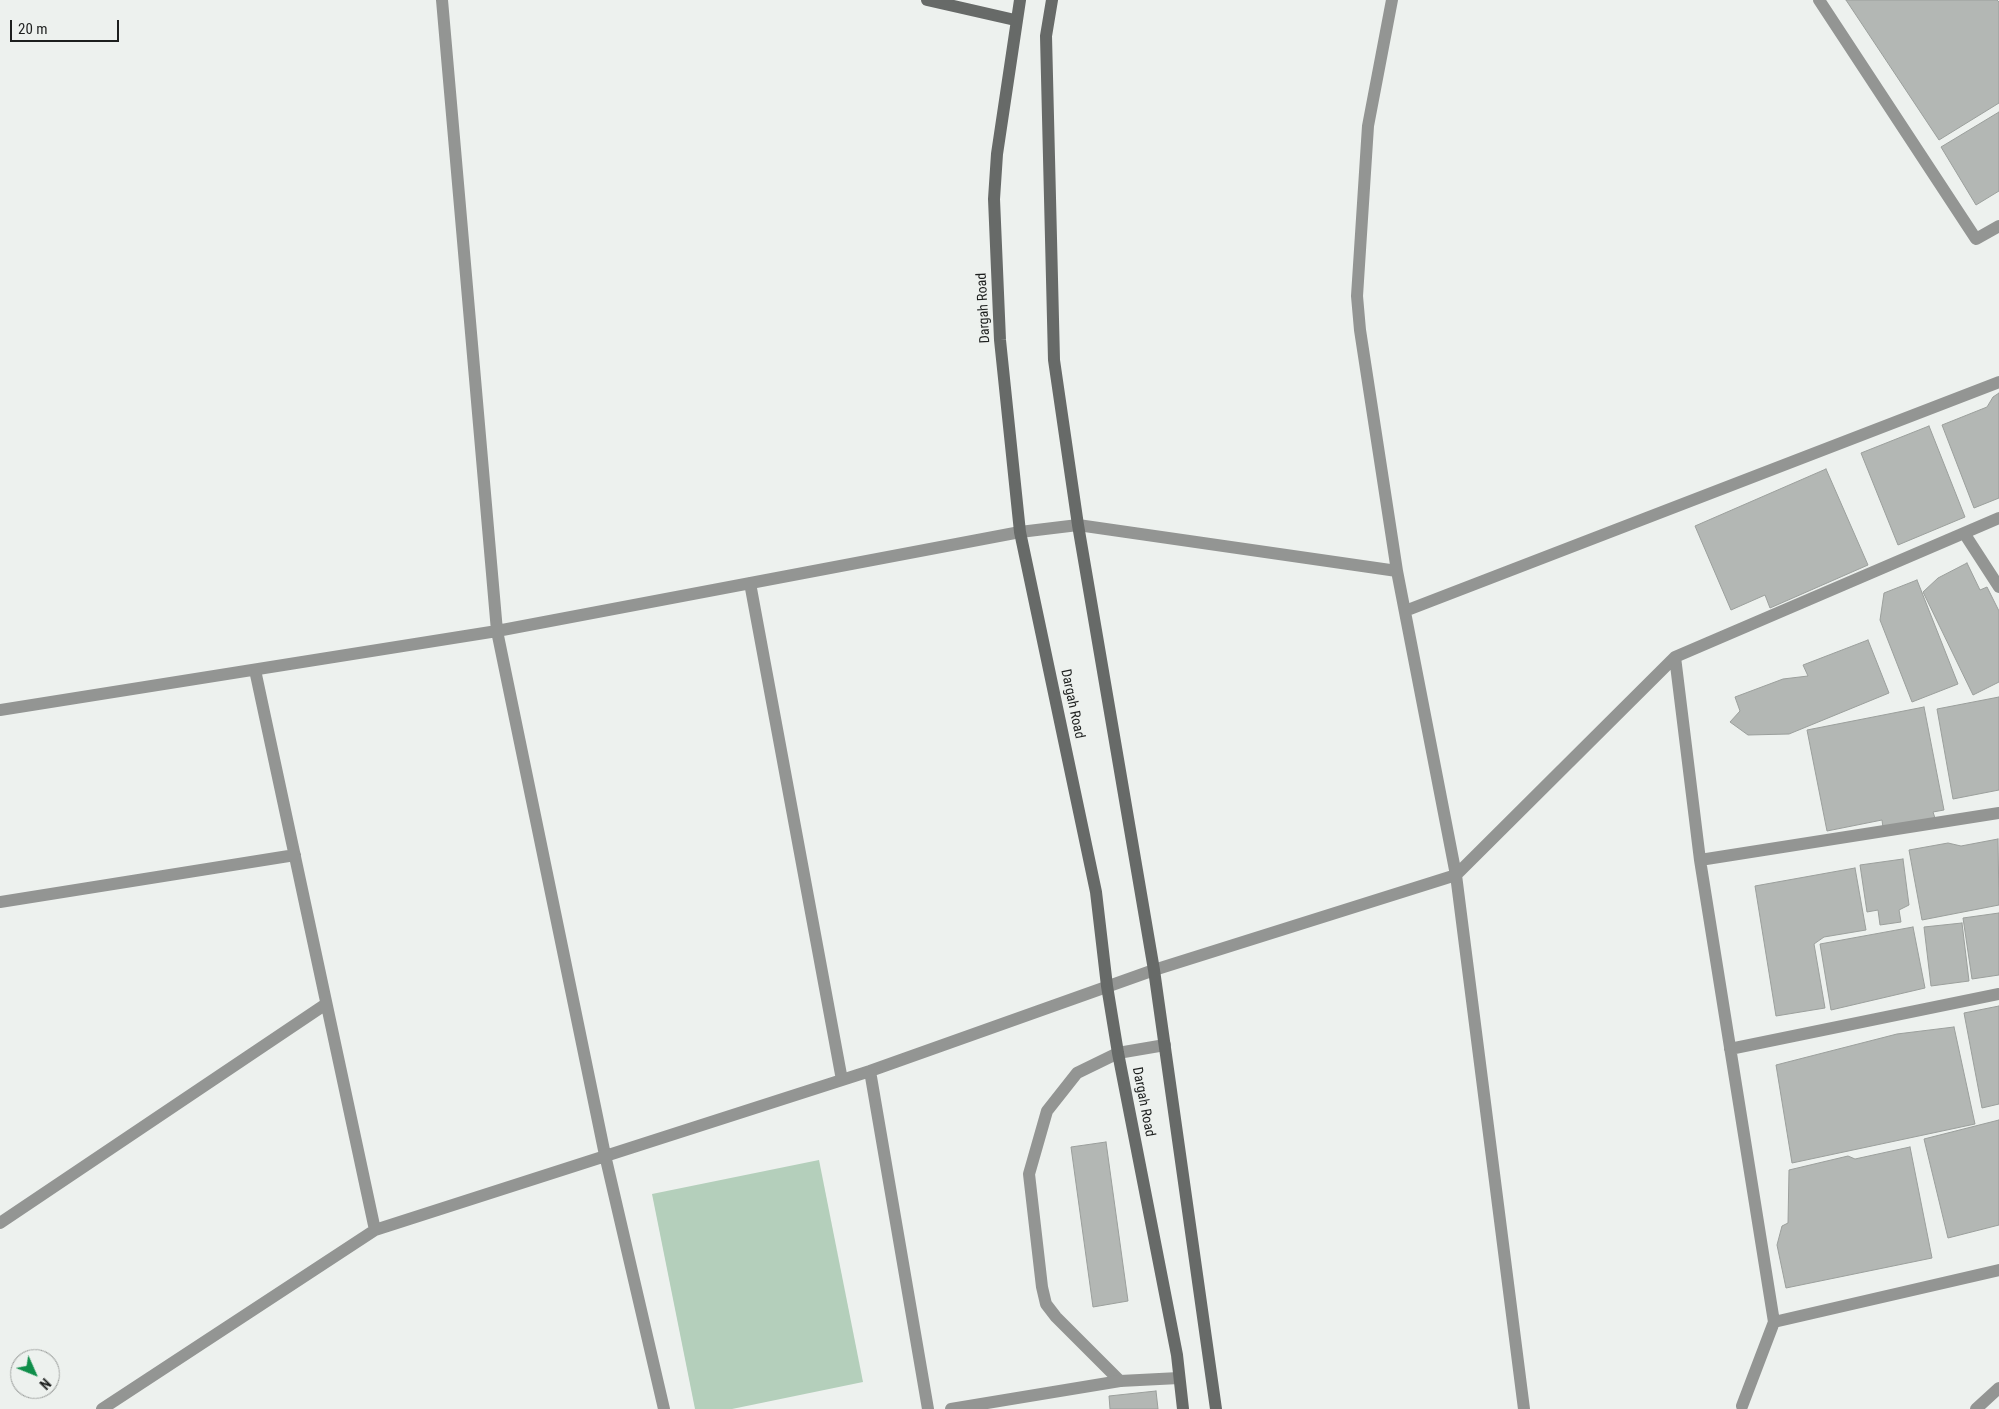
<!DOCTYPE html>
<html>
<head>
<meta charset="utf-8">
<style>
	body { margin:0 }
	#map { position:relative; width:1999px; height:1409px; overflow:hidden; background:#edf1ee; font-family:"Roboto Condensed",sans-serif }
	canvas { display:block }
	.north { position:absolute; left:10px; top:1349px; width:50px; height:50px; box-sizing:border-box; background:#edf1ee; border:1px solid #9a9d9b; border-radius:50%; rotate:134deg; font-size:14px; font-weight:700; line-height:20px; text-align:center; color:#1d1f1e }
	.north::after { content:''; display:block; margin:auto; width:18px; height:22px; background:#0f8e4a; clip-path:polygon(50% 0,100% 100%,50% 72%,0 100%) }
	.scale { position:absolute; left:10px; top:20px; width:109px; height:22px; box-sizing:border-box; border:2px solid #1d1f1e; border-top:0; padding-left:6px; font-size:15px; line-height:18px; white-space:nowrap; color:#1d1f1e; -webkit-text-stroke:4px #edf1ee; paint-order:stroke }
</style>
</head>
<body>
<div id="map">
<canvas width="1999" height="1409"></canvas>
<div class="north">N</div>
<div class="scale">20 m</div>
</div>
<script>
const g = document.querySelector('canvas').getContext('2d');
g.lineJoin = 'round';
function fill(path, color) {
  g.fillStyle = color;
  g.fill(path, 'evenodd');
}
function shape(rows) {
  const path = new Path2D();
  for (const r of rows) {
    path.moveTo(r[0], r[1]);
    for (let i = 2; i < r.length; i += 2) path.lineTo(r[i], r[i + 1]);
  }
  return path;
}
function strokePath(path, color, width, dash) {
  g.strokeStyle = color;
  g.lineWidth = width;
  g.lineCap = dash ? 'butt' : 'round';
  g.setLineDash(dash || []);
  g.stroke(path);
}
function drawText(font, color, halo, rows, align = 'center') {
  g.font = font + ' "Roboto Condensed",sans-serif';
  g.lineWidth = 4;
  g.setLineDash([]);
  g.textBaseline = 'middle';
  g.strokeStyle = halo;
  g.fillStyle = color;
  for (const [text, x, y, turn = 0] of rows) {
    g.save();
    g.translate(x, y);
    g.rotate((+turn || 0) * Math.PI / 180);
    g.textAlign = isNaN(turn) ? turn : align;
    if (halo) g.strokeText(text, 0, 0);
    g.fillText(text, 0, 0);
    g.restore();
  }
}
const green = shape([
	[819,1160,863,1382,732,1409,695,1409,652,1194]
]);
const building = shape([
	[1846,0,1997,0,1999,2,1999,103,1939,140,1846,0],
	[1999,112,1999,191,1976,205,1941,147,1999,112],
	[1999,393,1999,498,1974,508,1942,425,1987,407,1993,397,1999,393],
	[1929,426,1965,517,1898,545,1861,453,1929,426],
	[1826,469,1868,565,1770,608,1765,595,1731,610,1695,526,1826,469],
	[1967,563,1980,590,1987,587,1999,611,1999,682,1973,695,1923,592,1938,578,1967,563],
	[1917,580,1958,684,1912,702,1880,620,1884,593,1917,580],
	[1868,640,1889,693,1789,734,1748,735,1730,722,1740,711,1735,697,1783,679,1808,676,1803,665,1868,640],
	[1999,697,1999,790,1953,799,1937,709,1999,697],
	[1924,707,1944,810,1933,812,1935,818,1883,828,1882,820,1827,831,1807,730,1924,707],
	[1998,839,1999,905,1922,920,1909,850,1948,843,1961,846,1998,839],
	[1903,859,1909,905,1899,910,1901,922,1880,925,1878,910,1867,912,1860,865,1903,859],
	[1855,868,1866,930,1824,937,1814,944,1825,1008,1776,1016,1755,886,1855,868],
	[1999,913,1999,975,1972,979,1963,918,1999,913],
	[1962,923,1969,981,1931,986,1924,927,1962,923],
	[1913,927,1925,988,1831,1010,1820,944,1913,927],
	[1999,1006,1999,1104,1982,1108,1964,1013,1999,1006],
	[1954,1027,1975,1124,1792,1163,1776,1065,1897,1034,1954,1027],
	[1999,1120,1999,1225,1948,1238,1924,1139,1999,1120],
	[1106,1142,1128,1301,1093,1307,1071,1147,1106,1142],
	[1910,1147,1932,1258,1786,1288,1777,1245,1782,1226,1788,1223,1789,1170,1848,1156,1855,1159,1910,1147],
	[1156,1391,1158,1409,1110,1409,1109,1396,1156,1391]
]);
const lane = shape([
	[1120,1381,1056,1317,1046,1304,1042,1287,1029,1174,1047,1111,1077,1073,1118,1053,1165,1045]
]);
const street = shape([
	[442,0,497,631,605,1155,664,1409],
	[1392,0,1368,126,1357,296,1360,330,1397,571],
	[1819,0,1976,239,1999,226],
	[1964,533,1999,587],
	[750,583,842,1080],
	[1405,611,1999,382],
	[1675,657,1700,860,1774,1322,1999,1270],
	[255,670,375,1230],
	[0,710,497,631,1020,532,1078,525,1397,571,1456,875,1524,1409],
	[1700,860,1999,813],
	[0,902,295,855],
	[1730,1049,1999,994],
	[870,1071,928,1409],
	[0,1223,326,1004],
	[1742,1406,1774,1322],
	[102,1409,375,1230,870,1071,1154,970,1456,875,1675,657,1999,518],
	[951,1409,1120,1381,1179,1378],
	[1976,1409,1999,1388]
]);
const secondary = shape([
	[927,0,1015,20],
	[1020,0,997,154,994,199,1000,340,1020,532,1096,892,1107,986,1118,1053,1177,1355,1183,1409],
	[1052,0,1046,36,1054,360,1078,525,1154,970,1216,1409]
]);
const streetNames = [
	["Dargah Road",984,308,-93],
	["Dargah Road",1072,704,78],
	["Dargah Road",1143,1102,79]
];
fill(green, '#b4cfbb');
fill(building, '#b3b7b4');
strokePath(building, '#9b9f9c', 1);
strokePath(lane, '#939593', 12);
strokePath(street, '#939593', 12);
strokePath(secondary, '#676a68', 12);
drawText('14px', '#1d1f1e', '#edf1ee', streetNames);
</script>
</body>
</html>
